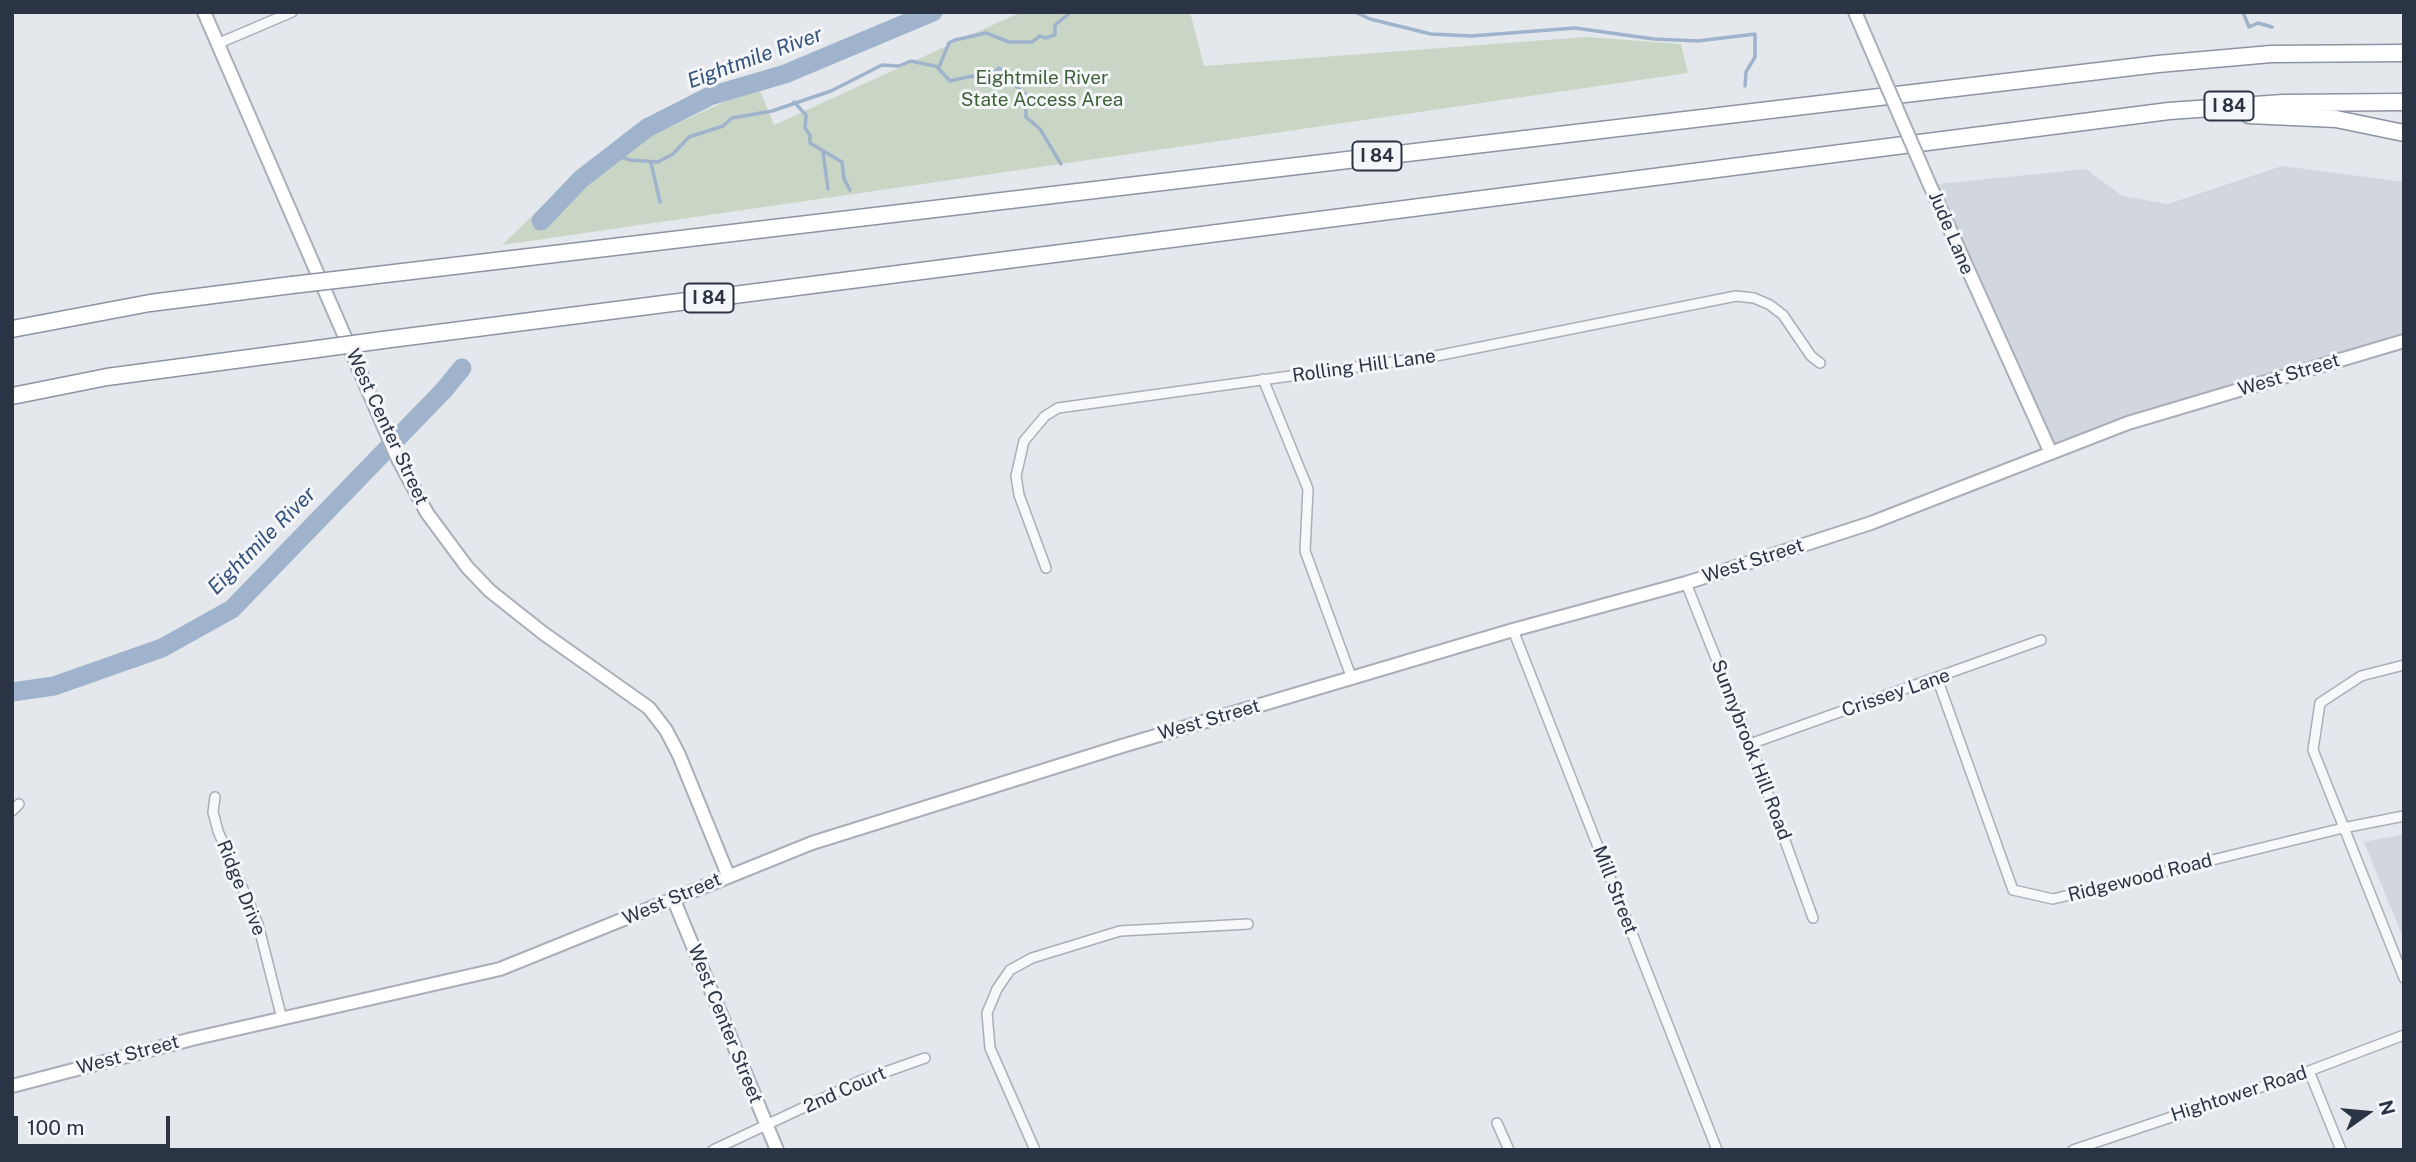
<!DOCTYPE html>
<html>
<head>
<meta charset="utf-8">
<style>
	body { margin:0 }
	#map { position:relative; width:2416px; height:1162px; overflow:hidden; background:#e4e7ec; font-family:"Public Sans",sans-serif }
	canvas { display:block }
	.frame { position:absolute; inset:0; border:14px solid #2b3445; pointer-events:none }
	.north { position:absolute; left:2332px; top:1078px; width:70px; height:70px; -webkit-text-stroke:5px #f4f6f9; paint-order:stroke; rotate:75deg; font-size:19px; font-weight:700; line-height:28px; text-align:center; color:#2b3445 }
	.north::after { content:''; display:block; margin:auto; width:24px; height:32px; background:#2b3445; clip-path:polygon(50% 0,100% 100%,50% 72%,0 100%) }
	.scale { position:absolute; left:14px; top:1116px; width:156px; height:32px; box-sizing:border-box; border:4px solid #2b3445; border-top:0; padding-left:9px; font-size:21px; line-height:24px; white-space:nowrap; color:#2b3445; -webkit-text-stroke:5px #f4f6f9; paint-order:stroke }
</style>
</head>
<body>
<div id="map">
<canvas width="2416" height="1162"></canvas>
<div class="frame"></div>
<div class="north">N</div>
<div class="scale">100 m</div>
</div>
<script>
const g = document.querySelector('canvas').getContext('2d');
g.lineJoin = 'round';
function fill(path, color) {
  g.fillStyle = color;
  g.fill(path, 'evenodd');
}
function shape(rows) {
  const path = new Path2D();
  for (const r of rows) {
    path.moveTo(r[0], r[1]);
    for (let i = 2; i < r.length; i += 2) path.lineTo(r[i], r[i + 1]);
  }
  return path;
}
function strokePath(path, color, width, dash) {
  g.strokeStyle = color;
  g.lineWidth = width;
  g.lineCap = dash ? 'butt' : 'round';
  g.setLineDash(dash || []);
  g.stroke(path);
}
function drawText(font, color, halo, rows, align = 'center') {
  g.font = font + ' "Public Sans",sans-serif';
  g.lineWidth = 6;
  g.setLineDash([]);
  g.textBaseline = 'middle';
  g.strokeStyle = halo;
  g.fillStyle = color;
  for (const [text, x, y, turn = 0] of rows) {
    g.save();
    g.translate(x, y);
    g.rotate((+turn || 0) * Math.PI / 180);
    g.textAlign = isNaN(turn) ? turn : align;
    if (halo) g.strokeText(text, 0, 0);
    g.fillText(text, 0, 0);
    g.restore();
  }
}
const built = shape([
	[2282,166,2404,182,2404,337,2188,401,2053,445,1938,184,2086,169,2122,196,2168,204],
	[2404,834,2404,940,2364,842]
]);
const green = shape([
	[1021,12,1190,12,1204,66,1586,37,1681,44,1688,73,502,245,566,183,617,152,758,86,774,125]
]);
const stream = shape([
	[1355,12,1370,19,1431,34,1471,36,1575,28,1654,39,1698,41,1755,34,1755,57,1746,72,1745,86],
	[2243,12,2249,27,2258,23,2272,27],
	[937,67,950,81,972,76,986,80,999,68,1013,75,1015,85,1025,94,1026,117,1040,129,1061,164],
	[794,102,806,115,805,128,810,135,810,143,842,162,844,179,850,190],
	[823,152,828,189],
	[613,154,630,160,658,162,673,154,689,137,723,126,732,118,772,111,831,91,882,65,899,66,911,61,939,67,949,43,955,40,986,33,1009,42,1032,42,1040,36,1045,38,1055,35,1055,25,1071,12],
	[651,163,660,202]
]);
const river = shape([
	[541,221,581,179,647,128,710,96,785,74,933,12],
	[12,692,54,686,162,648,232,609,444,390,462,368]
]);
const street = shape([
	[217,44,292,12],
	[1263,379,1308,489,1305,551,1352,679],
	[1046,568,1019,495,1016,476,1024,441,1045,416,1058,408,1436,356,1736,296,1754,298,1770,305,1783,315,1811,356,1820,363],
	[1686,583,1750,744,1813,918],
	[1513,630,1717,1150],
	[2404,665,2361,676,2320,703,2313,750,2404,978],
	[1937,678,2013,890,2053,899,2343,828,2404,816],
	[1750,744,2041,640],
	[215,797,213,812,218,831,258,924,282,1019],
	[12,811,19,804],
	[2309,1071,2341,1150],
	[1497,1123,1509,1150],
	[713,1150,860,1081,925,1058],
	[1035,1150,990,1048,987,1013,997,989,1010,970,1032,958,1120,931,1248,924],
	[2073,1150,2309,1071,2404,1035]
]);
const secondary = shape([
	[204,12,397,457,427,513,467,567,490,591,543,633,649,708,666,730,679,755,728,875],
	[1855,12,1877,63],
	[1928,181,2050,451],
	[673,898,777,1150],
	[12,1086,192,1039,500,969,812,843,1122,746,1513,630,1686,583,1871,523,2128,423,2404,341]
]);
const highway = shape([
	[2249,115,2336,119,2404,133],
	[352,278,2158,64,2271,54,2404,53],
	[12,329,150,303,292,285],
	[383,340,2169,111,2283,103,2404,102],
	[12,396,107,377,317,349]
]);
const secondaryBridge = shape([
	[1877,63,1928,181]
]);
const highwayBridge = shape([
	[292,285,352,278],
	[317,349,383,340]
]);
const shields = [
	[2229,106,49],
	[1377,156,49],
	[709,298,49]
];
const shieldNames = [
	["I 84",2229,106],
	["I 84",1377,156],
	["I 84",709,298]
];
const parkNames = [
	["Eightmile River",1042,78],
	["State Access Area",1042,100]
];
const streetNames = [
	["Jude Lane",1951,233,67],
	["Rolling Hill Lane",1364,366,-8],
	["West Street",2289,375,-17],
	["West Center Street",387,427,65],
	["West Street",1753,561,-18],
	["Crissey Lane",1896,693,-19],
	["West Street",1209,720,-16],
	["Sunnybrook Hill Road",1751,750,69],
	["Ridgewood Road",2140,878,-14],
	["Ridge Drive",241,888,68],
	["Mill Street",1615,890,69],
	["West Street",672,899,-23],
	["West Center Street",725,1024,68],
	["West Street",128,1055,-15],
	["2nd Court",845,1090,-24],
	["Hightower Road",2239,1094,-18]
];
const waterNames = [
	["Eightmile River",755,58,-20],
	["Eightmile River",262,541,-45]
];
fill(built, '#d2d6de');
fill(green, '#c9d6c5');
strokePath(stream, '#9fb4cc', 3.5);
strokePath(river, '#9fb4cc', 19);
strokePath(street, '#a9aeb7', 12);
strokePath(secondary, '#a9aeb7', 16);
strokePath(highway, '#8b94a3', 19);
strokePath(street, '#f7f8fa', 9);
strokePath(secondary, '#fff', 12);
strokePath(highway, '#fff', 16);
strokePath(secondaryBridge, '#a9aeb7', 16, []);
strokePath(highwayBridge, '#8b94a3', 19, []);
strokePath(secondaryBridge, '#fff', 12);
strokePath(highwayBridge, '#fff', 16);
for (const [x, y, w] of shields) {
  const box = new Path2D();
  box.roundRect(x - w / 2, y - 14.5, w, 29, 5);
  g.fillStyle = '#f4f6f9';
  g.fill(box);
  strokePath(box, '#2b3445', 2);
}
drawText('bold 18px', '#2b3445', null, shieldNames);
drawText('19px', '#3f6138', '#f4f6f9', parkNames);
drawText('19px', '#2b3445', '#f4f6f9', streetNames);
drawText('italic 21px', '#34527a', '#f4f6f9', waterNames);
</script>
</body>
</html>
